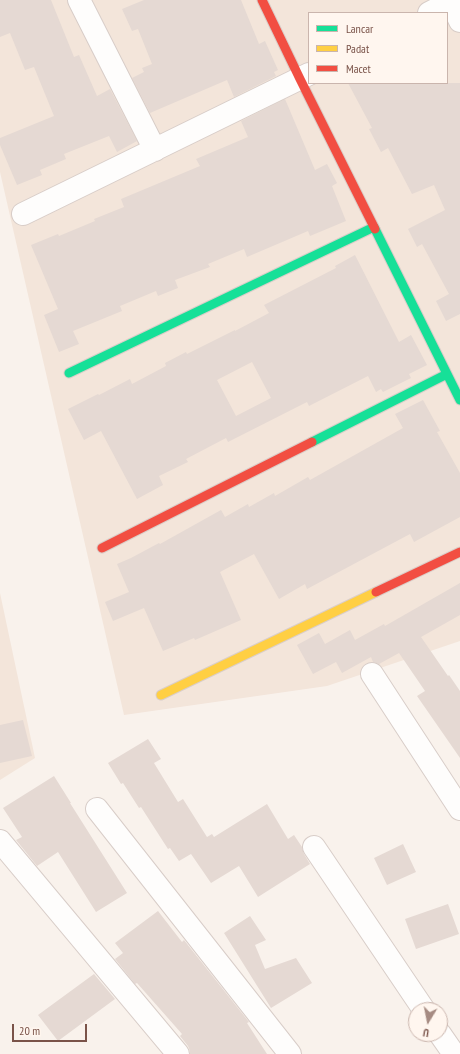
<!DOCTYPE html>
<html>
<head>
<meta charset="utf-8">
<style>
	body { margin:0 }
	#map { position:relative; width:460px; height:1054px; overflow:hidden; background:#f9f2ec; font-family:"PT Sans Narrow",sans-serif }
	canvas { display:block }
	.legend { position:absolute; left:308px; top:12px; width:140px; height:72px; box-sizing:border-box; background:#fff6ef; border:1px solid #cab5ad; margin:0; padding:5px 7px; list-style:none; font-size:12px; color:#7a5349 }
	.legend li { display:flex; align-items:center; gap:8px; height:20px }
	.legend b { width:20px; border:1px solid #cab5ad }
	.north { position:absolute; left:408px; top:1002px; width:40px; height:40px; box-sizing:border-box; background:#fff6ef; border:1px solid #cab5ad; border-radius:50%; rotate:190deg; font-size:11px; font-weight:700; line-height:16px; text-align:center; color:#7a5349 }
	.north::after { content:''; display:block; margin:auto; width:14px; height:18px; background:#a68b82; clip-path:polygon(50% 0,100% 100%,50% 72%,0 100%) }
	.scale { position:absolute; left:12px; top:1024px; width:75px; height:18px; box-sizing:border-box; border:2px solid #7a5349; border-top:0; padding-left:5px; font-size:12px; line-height:14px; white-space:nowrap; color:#7a5349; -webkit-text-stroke:3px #fff6ef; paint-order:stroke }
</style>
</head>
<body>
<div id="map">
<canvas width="460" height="1054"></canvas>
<ul class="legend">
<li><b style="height:5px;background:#16e098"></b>Lancar</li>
<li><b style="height:5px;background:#ffcf43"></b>Padat</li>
<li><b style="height:5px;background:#f24e42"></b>Macet</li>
</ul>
<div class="north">U</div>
<div class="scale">20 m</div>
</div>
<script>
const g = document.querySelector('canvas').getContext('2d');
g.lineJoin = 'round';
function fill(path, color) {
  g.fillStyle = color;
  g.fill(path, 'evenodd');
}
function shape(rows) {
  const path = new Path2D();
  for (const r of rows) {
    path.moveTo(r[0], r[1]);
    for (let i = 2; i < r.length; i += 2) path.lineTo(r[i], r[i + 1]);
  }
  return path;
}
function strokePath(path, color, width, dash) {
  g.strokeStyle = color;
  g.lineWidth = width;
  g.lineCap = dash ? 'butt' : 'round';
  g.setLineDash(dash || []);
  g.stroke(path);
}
const residential = shape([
	[0,0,460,0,460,641,327,686,124,715,0,172],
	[309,13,447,13,447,83,309,83],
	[0,593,35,758,0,780]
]);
const building = shape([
	[0,0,51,0,74,57,79,55,97,96,110,89,137,141,117,152,109,136,64,154,66,159,40,170,42,175,17,185,0,145,0,138,54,116,34,67,25,70,10,33,0,37],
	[144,0,241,0,259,44,265,41,278,70,274,72,276,76,234,97,227,80,150,113,132,78,144,72,142,68,152,64,138,29,132,31,122,9],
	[348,83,460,83,460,314,446,321,436,301,449,294,422,244,417,247,408,229,445,210,434,185,412,194,388,148,381,152,369,129,372,128],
	[285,99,315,170,327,164,337,183,332,186,346,221,310,236,308,231,247,257,244,249,208,264,210,267,175,280,178,288,158,296,156,291,120,306,122,311,73,331,79,344,59,352,44,315,58,309,31,245,58,234,59,236,95,221,94,219,124,207,121,199,200,166,196,159,248,137,241,121],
	[355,255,399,342,411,335,427,365,409,374,411,378,383,392,381,389,376,392,368,376,309,406,307,402,228,442,226,438,186,459,188,462,159,476,163,485,137,499,101,431,84,440,68,409,98,394,99,395,130,379,132,384,166,366,165,363,186,352,187,354,235,330,235,331,269,313,264,305,336,268,335,266],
	[252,362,271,398,236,416,217,380],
	[423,400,440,431,437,432,460,473,460,517,414,542,410,534,307,589,305,584,279,599,254,554,220,572,241,620,195,640,194,638,163,651,144,608,113,621,105,602,129,592,117,564,131,558,159,543,160,544,221,510,225,517,248,504,249,507,274,493,275,496,308,477,310,480,403,428,395,414],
	[460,583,460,615,421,637,448,676,449,675,460,691,460,758,417,696,425,691,399,653,379,664,373,662,371,657,342,673,336,662,313,674,297,645,319,633,325,644,350,630,355,640,384,624,385,626],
	[23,720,32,756,0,763,0,725],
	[148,739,161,759,154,763,178,802,183,799,207,837,212,834,214,837,267,804,288,839,294,835,302,847,304,854,310,864,258,897,239,866,211,883,191,854,179,861,170,848,168,849,141,807,139,808,123,783,121,784,108,763],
	[54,776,71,803,70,803,127,893,96,912,58,852,37,866,16,840,22,837,3,808],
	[403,844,416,872,387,885,374,858],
	[448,904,459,934,416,949,405,919],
	[158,911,182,942,184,940,249,1022,247,1023,267,1054,190,1054,190,1051,188,1046,180,1036,182,1034,137,983,135,984,115,959,123,953,115,943],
	[250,916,266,940,255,945,265,969,296,958,312,983,271,1008,224,933],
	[94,974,115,999,58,1041,38,1015]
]);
const street = shape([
	[79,0,155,150],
	[450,0,460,21],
	[429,13,454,0],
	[23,214,309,74],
	[372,674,460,809],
	[97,809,290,1054],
	[0,841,178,1054],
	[314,847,424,1010],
	[440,1034,454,1054]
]);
const fast = shape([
	[375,229,460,400],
	[69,373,374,227],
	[312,442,447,374]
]);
const slow = shape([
	[161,695,376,592]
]);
const jam = shape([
	[262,0,300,79,375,229],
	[102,548,312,442],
	[376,592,460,552]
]);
fill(residential, '#f3e5da');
fill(building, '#e5d9d3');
strokePath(street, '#d8cdc8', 24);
strokePath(fast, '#dacec9', 11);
strokePath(slow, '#dacec9', 11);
strokePath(jam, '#dacec9', 11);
strokePath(street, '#fefdfc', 22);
strokePath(fast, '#16e098', 9);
strokePath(slow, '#ffcf43', 9);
strokePath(jam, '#f24e42', 9);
</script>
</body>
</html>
